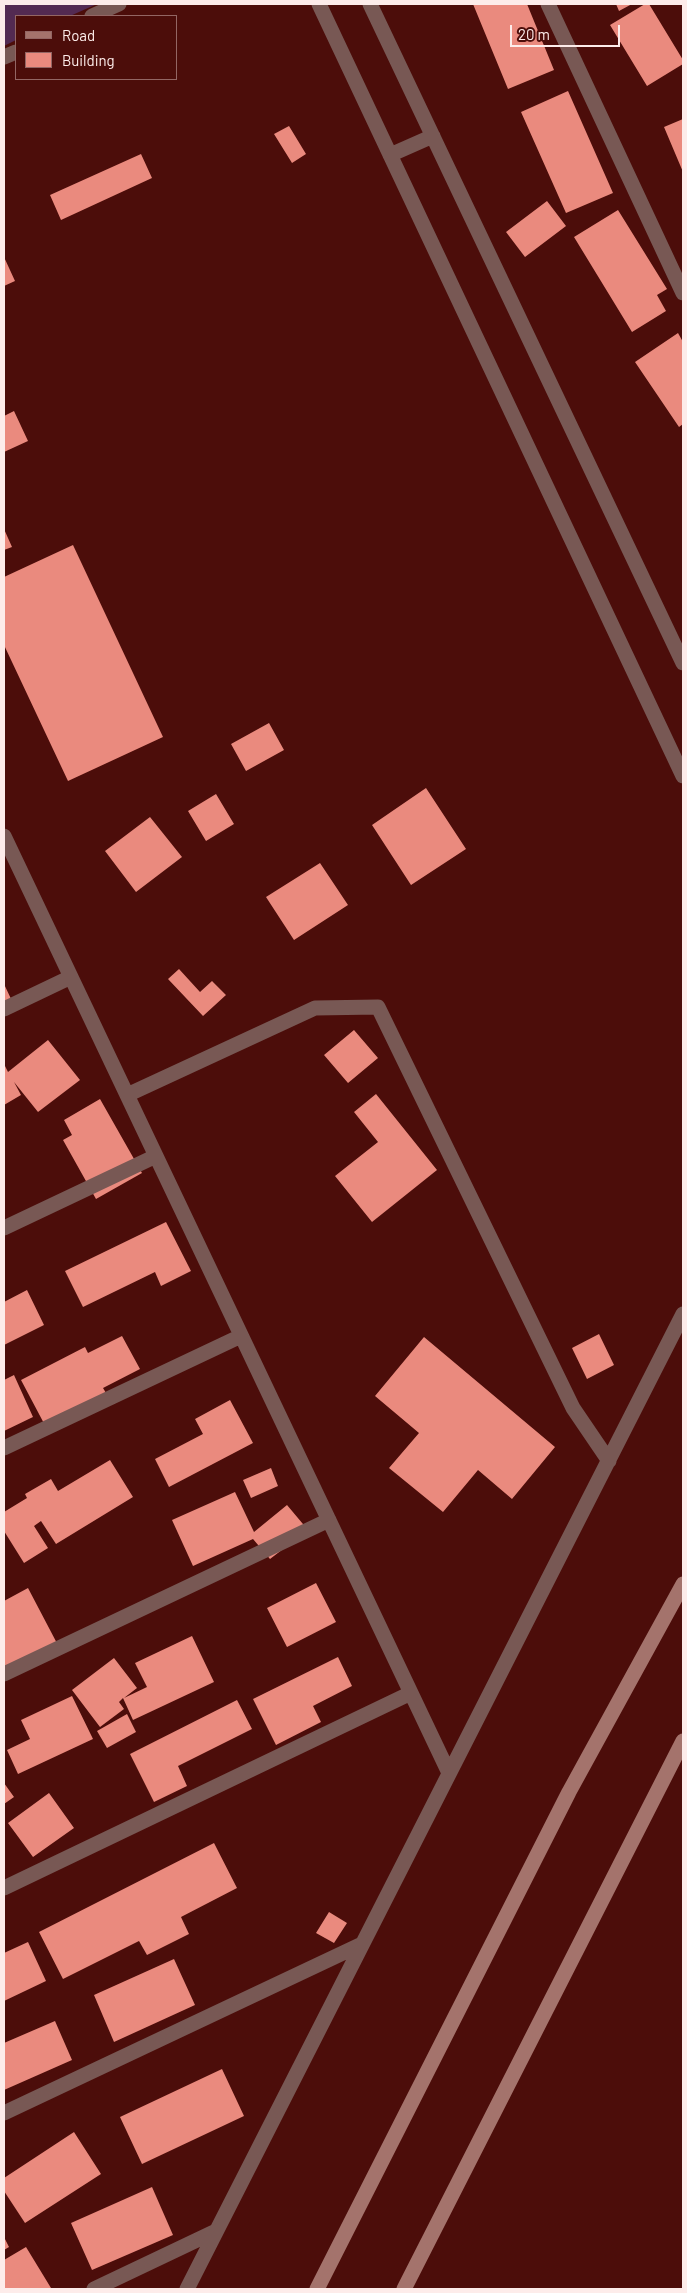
<!DOCTYPE html>
<html>
<head>
<meta charset="utf-8">
<style>
	body { margin:0 }
	#map { position:relative; width:687px; height:2293px; overflow:hidden; background:#4c0d0a; font-family:Barlow,sans-serif }
	canvas { display:block }
	.frame { position:absolute; inset:0; border:5px solid #fdecea; pointer-events:none }
	.legend { position:absolute; left:15px; top:15px; width:162px; height:65px; box-sizing:border-box; background:#4c0d0a; border:1px solid #936664; margin:0; padding:6px 9px; list-style:none; font-size:15px; color:#fdecea }
	.legend li { display:flex; align-items:center; gap:10px; height:25px }
	.legend b { width:25px; border:1px solid #936664 }
	.scale { position:absolute; left:510px; top:25px; width:110px; height:22px; box-sizing:border-box; border:2px solid #fdecea; border-top:0; padding-left:6px; font-size:15px; line-height:18px; white-space:nowrap; color:#fdecea; -webkit-text-stroke:4px #4c0d0a; paint-order:stroke }
</style>
</head>
<body>
<div id="map">
<canvas width="687" height="2293"></canvas>
<div class="frame"></div>
<ul class="legend">
<li><b style="height:6px;background:#a4736c"></b>Road</li>
<li><b style="height:14px;background:#ea8a7e"></b>Building</li>
</ul>
<div class="scale">20 m</div>
</div>
<script>
const g = document.querySelector('canvas').getContext('2d');
g.lineJoin = 'round';
function fill(path, color) {
  g.fillStyle = color;
  g.fill(path, 'evenodd');
}
function shape(rows) {
  const path = new Path2D();
  for (const r of rows) {
    path.moveTo(r[0], r[1]);
    for (let i = 2; i < r.length; i += 2) path.lineTo(r[i], r[i + 1]);
  }
  return path;
}
function strokePath(path, color, width, dash) {
  g.strokeStyle = color;
  g.lineWidth = width;
  g.lineCap = dash ? 'butt' : 'round';
  g.setLineDash(dash || []);
  g.stroke(path);
}
const green = shape([
	[4,4,97,4,70,16,16,16,16,40,4,46]
]);
const building = shape([
	[473,4,527,4,554,70,508,89],
	[616,4,632,4,619,11],
	[645,4,649,4,683,60,683,64,647,86,610,25],
	[568,91,613,193,566,213,521,112],
	[683,119,683,172,664,127],
	[289,126,306,154,292,163,274,134],
	[141,154,152,178,61,220,50,195],
	[547,201,566,226,525,257,506,232],
	[618,210,667,289,657,295,666,311,632,332,574,237],
	[4,257,15,281,4,286],
	[678,333,683,342,683,424,679,427,635,362],
	[14,411,28,441,4,452,4,416],
	[4,529,12,547,4,550],
	[73,545,163,737,68,781,4,645,4,577],
	[269,723,284,750,246,771,231,744],
	[426,788,466,849,411,885,372,825],
	[216,794,234,824,206,841,188,811],
	[150,817,182,857,136,892,105,851],
	[320,863,348,905,294,940,266,897],
	[179,969,200,992,212,981,226,995,203,1016,168,979],
	[4,984,12,1001,4,1005],
	[354,1030,378,1058,348,1083,324,1055],
	[48,1040,80,1080,38,1112,14,1082,21,1095,4,1105,4,1064,8,1072],
	[376,1094,437,1170,372,1222,335,1176,378,1142,354,1112],
	[100,1099,142,1173,96,1199,63,1140,72,1135,64,1120],
	[166,1222,191,1271,161,1286,155,1272,83,1307,65,1271],
	[27,1290,44,1325,4,1345,4,1302],
	[599,1334,614,1365,587,1379,572,1348],
	[122,1336,140,1369,103,1388,109,1398,48,1431,21,1380,85,1347,88,1353],
	[424,1337,555,1447,512,1499,478,1470,443,1512,389,1468,419,1433,375,1396],
	[14,1375,33,1417,4,1431,4,1380],
	[230,1400,253,1443,169,1487,155,1459,203,1434,195,1419],
	[110,1460,133,1497,56,1544,41,1521,34,1526,48,1548,24,1563,4,1531,4,1512,27,1498,25,1494,51,1479,58,1491],
	[271,1468,278,1486,251,1498,243,1480],
	[235,1492,254,1532,287,1505,308,1530,270,1559,253,1539,193,1566,172,1520],
	[316,1583,336,1622,287,1647,267,1608],
	[28,1588,60,1649,4,1678,4,1601],
	[192,1636,214,1682,133,1720,123,1698,119,1702,124,1709,100,1727,72,1690,114,1658,137,1688,124,1698,147,1687,135,1663],
	[338,1657,352,1686,313,1706,321,1722,276,1745,253,1699],
	[72,1696,93,1739,18,1774,7,1750,30,1739,21,1720],
	[237,1700,252,1729,178,1766,187,1786,154,1802,130,1754],
	[127,1714,136,1732,107,1748,97,1731],
	[4,1783,14,1797,4,1804],
	[49,1793,74,1828,33,1857,8,1823],
	[214,1843,237,1888,181,1917,189,1934,147,1955,139,1941,63,1979,39,1932],
	[329,1912,347,1923,334,1943,316,1933],
	[28,1942,46,1981,4,2001,4,1953],
	[174,1959,195,2005,114,2042,94,1995],
	[55,2021,72,2060,4,2090,4,2043],
	[222,2069,244,2116,142,2164,120,2117],
	[74,2132,101,2174,25,2223,4,2191,4,2178],
	[152,2187,173,2235,92,2270,71,2223],
	[4,2237,9,2247,4,2250],
	[26,2247,51,2288,49,2289,4,2289,4,2260]
]);
const street = shape([
	[319,4,683,776],
	[370,4,683,663],
	[548,4,683,293],
	[92,16,119,4],
	[4,57,16,52],
	[390,155,433,136],
	[4,836,449,1773],
	[4,1009,71,977],
	[127,1095,315,1008,378,1007,573,1408,609,1461],
	[4,1228,156,1156],
	[4,1448,241,1336],
	[4,1674,329,1520],
	[4,1888,411,1693],
	[4,2113,362,1944],
	[94,2289,216,2231],
	[187,2289,683,1314]
]);
const secondary = shape([
	[317,2289,569,1792,683,1584],
	[404,2289,683,1741]
]);
fill(green, '#532a52');
fill(building, '#ea8a7e');
strokePath(street, '#785854', 15);
strokePath(secondary, '#a4736c', 15);
</script>
</body>
</html>
